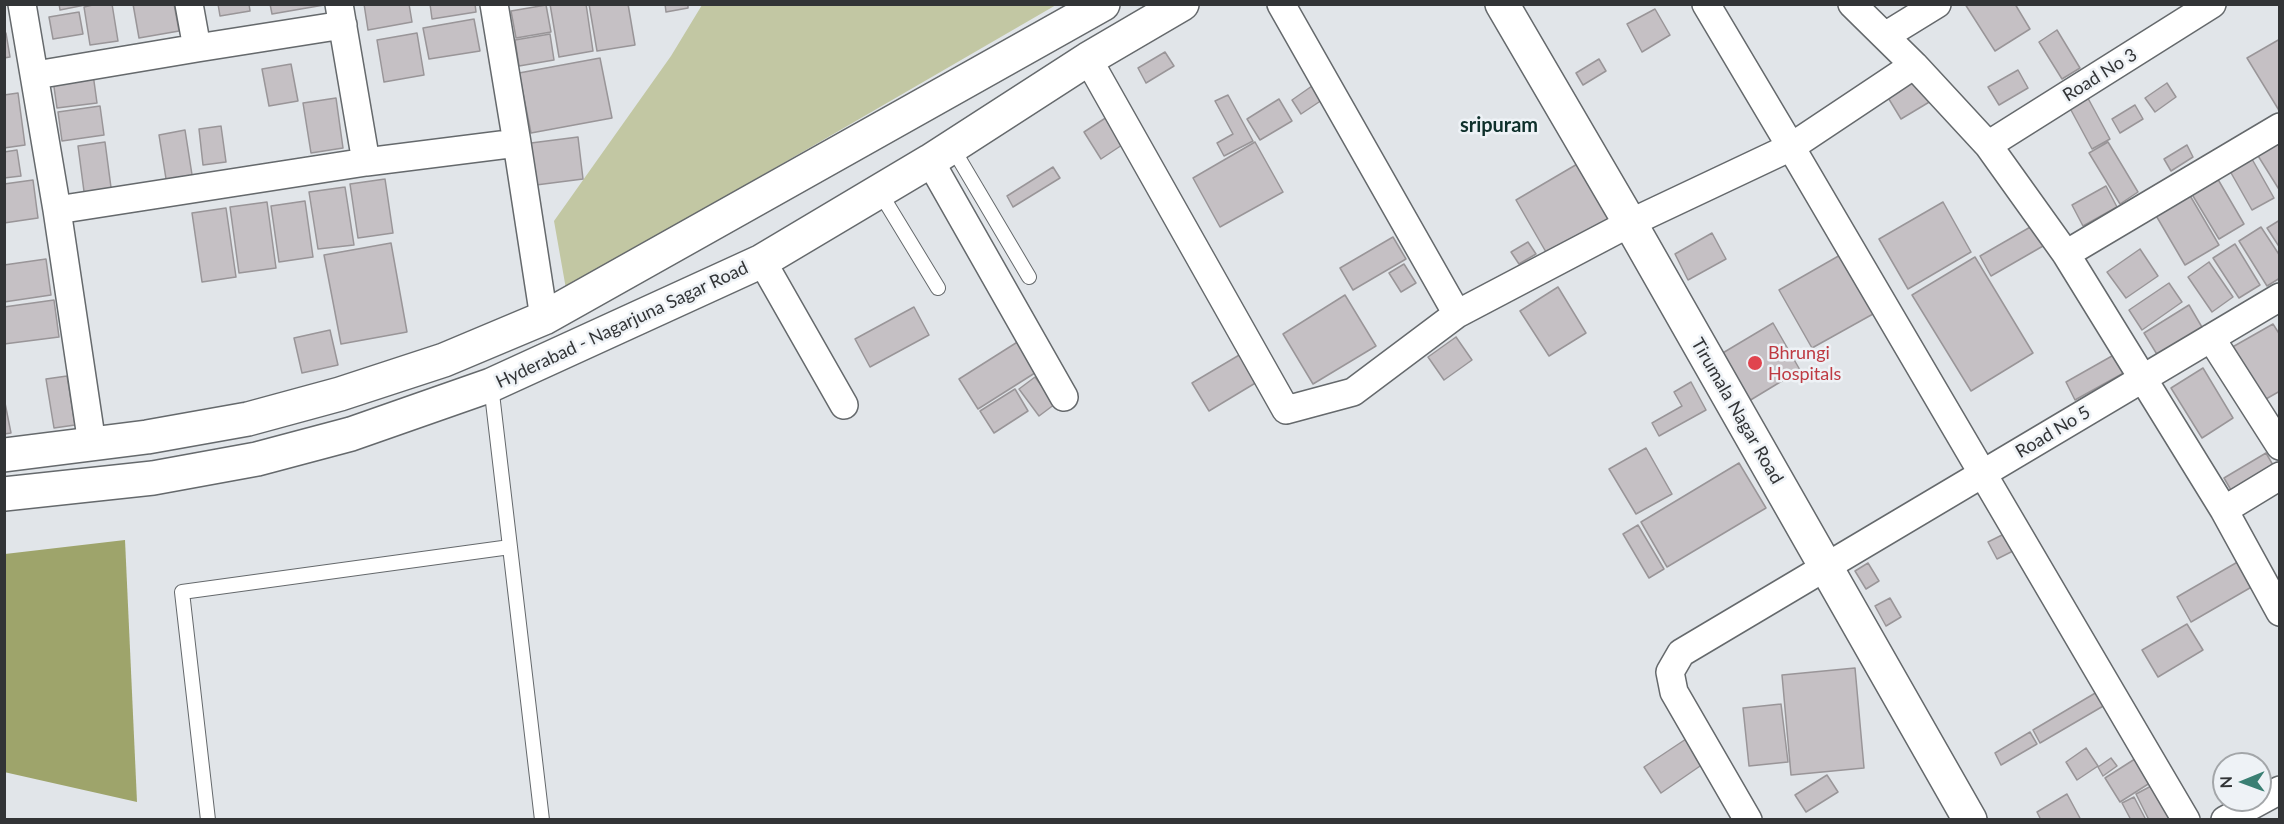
<!DOCTYPE html>
<html>
<head>
<meta charset="utf-8">
<style>
	body { margin:0 }
	#map { position:relative; width:2284px; height:824px; overflow:hidden; background:#e1e5e9; font-family:Lato,sans-serif }
	canvas { display:block }
	.frame { position:absolute; inset:0; border:6px solid #323436; pointer-events:none }
	.north { position:absolute; left:2212px; top:752px; width:60px; height:60px; box-sizing:border-box; background:#eef2f6; border:2px solid #a3a6a9; border-radius:50%; rotate:269deg; font-size:16px; font-weight:700; line-height:24px; text-align:center; color:#323436 }
	.north::after { content:''; display:block; margin:auto; width:21px; height:27px; background:#3a7f73; clip-path:polygon(50% 0,100% 100%,50% 72%,0 100%) }
</style>
</head>
<body>
<div id="map">
<canvas width="2284" height="824"></canvas>
<div class="frame"></div>
<div class="north">N</div>
</div>
<script>
const g = document.querySelector('canvas').getContext('2d');
g.lineJoin = 'round';
function fill(path, color) {
  g.fillStyle = color;
  g.fill(path, 'evenodd');
}
function shape(rows) {
  const path = new Path2D();
  for (const r of rows) {
    path.moveTo(r[0], r[1]);
    for (let i = 2; i < r.length; i += 2) path.lineTo(r[i], r[i + 1]);
  }
  return path;
}
function strokePath(path, color, width, dash) {
  g.strokeStyle = color;
  g.lineWidth = width;
  g.lineCap = dash ? 'butt' : 'round';
  g.setLineDash(dash || []);
  g.stroke(path);
}
function drawText(font, color, halo, rows, align = 'center') {
  g.font = font + ' Lato,sans-serif';
  g.lineWidth = 5;
  g.setLineDash([]);
  g.textBaseline = 'middle';
  g.strokeStyle = halo;
  g.fillStyle = color;
  for (const [text, x, y, turn = 0] of rows) {
    g.save();
    g.translate(x, y);
    g.rotate((+turn || 0) * Math.PI / 180);
    g.textAlign = isNaN(turn) ? turn : align;
    if (halo) g.strokeText(text, 0, 0);
    g.fillText(text, 0, 0);
    g.restore();
  }
}
const green = shape([
	[702,5,1056,5,566,289,554,221,671,56]
]);
const forest = shape([
	[125,540,137,802,4,772,5,554]
]);
const building = shape([
	[59,4,90,4,60,10,59,4],
	[97,4,112,4,118,41,90,45,84,7,97,4],
	[133,4,174,4,179,31,139,38,133,4],
	[218,4,249,4,250,11,220,16,218,4],
	[270,4,324,4,324,5,272,14,270,4],
	[364,4,409,4,412,22,368,30,364,4],
	[430,4,475,4,476,12,432,19,430,4],
	[550,4,586,4,593,51,559,57,550,4],
	[589,4,628,4,635,45,597,51,589,4],
	[665,4,688,4,688,8,666,12,665,4],
	[1965,4,2015,4,2030,29,1995,51,1965,4],
	[546,5,551,32,516,38,511,11,546,5],
	[1655,9,1670,35,1642,52,1627,24,1655,9],
	[79,12,83,34,53,39,49,17,79,12],
	[474,19,480,51,429,59,423,28,474,19],
	[2057,30,2080,68,2062,79,2039,42,2057,30],
	[4,33,6,33,10,57,4,58,4,33],
	[417,33,424,75,384,82,377,40,417,33],
	[550,34,554,60,519,66,515,40,550,34],
	[2280,39,2280,112,2247,58,2280,39],
	[1165,52,1174,66,1146,83,1138,68,1165,52],
	[600,58,612,118,531,133,519,73,600,58],
	[1599,59,1606,71,1583,85,1576,73,1599,59],
	[291,64,298,101,269,106,262,69,291,64],
	[2018,70,2028,88,1999,105,1988,87,2018,70],
	[1914,73,1931,101,1901,119,1884,91,1914,73],
	[93,74,97,103,57,108,53,80,93,74],
	[2167,83,2176,97,2155,112,2145,98,2167,83],
	[1312,86,1322,100,1301,114,1292,100,1312,86],
	[2083,89,2110,139,2092,149,2065,99,2083,89],
	[18,93,25,145,4,148,4,95,18,93],
	[1228,95,1253,141,1224,156,1217,143,1233,134,1215,101,1228,95],
	[336,98,343,148,311,153,303,103,336,98],
	[1279,99,1292,121,1260,140,1247,119,1279,99],
	[2135,105,2143,119,2120,133,2112,119,2135,105],
	[100,106,104,135,62,141,58,112,100,106],
	[1107,117,1125,143,1101,159,1084,132,1107,117],
	[221,126,226,162,203,165,199,129,221,126],
	[185,130,193,181,167,185,159,135,185,130],
	[2280,136,2280,191,2255,151,2280,136],
	[578,137,583,179,536,185,531,143,578,137],
	[105,142,112,195,85,199,78,146,105,142],
	[1255,142,1283,192,1220,227,1193,178,1255,142],
	[2108,142,2138,192,2120,204,2089,153,2108,142],
	[2187,145,2193,157,2171,171,2164,159,2187,145],
	[17,150,21,176,4,178,4,152,17,150],
	[2248,152,2274,198,2252,210,2226,164,2248,152],
	[1579,163,1613,222,1550,259,1516,200,1579,163],
	[1053,167,1060,178,1013,207,1007,196,1053,167],
	[2216,176,2244,224,2219,239,2190,191,2216,176],
	[385,179,393,233,358,238,350,184,385,179],
	[33,180,38,218,4,223,4,184,33,180],
	[2106,186,2117,207,2083,226,2072,205,2106,186],
	[345,187,354,245,318,249,309,192,345,187],
	[2185,187,2219,245,2185,265,2151,207,2185,187],
	[305,201,313,257,279,262,271,206,305,201],
	[267,202,276,268,239,273,230,207,267,202],
	[1943,202,1971,252,1908,289,1879,239,1943,202],
	[226,208,236,277,202,282,192,213,226,208],
	[2280,220,2280,248,2267,228,2280,220],
	[2039,222,2050,242,1991,276,1980,256,2039,222],
	[2261,227,2280,256,2280,278,2267,286,2239,241,2261,227],
	[1712,233,1726,259,1688,280,1675,254,1712,233],
	[1393,237,1406,259,1353,290,1340,268,1393,237],
	[1528,242,1536,254,1519,264,1511,252,1528,242],
	[391,243,407,332,341,344,324,255,391,243],
	[2235,244,2260,285,2239,298,2213,258,2235,244],
	[2140,249,2158,276,2126,298,2107,272,2140,249],
	[1849,250,1882,309,1812,348,1779,290,1849,250],
	[1975,257,2033,353,1971,391,1912,295,1975,257],
	[46,259,51,295,4,302,4,265,46,259],
	[2209,262,2233,297,2212,312,2188,277,2209,262],
	[1404,264,1416,283,1401,292,1389,273,1404,264],
	[2169,283,2182,302,2142,330,2129,310,2169,283],
	[1558,287,1586,333,1549,356,1520,311,1558,287],
	[1345,295,1376,346,1313,384,1283,334,1345,295],
	[54,300,59,337,4,344,4,307,54,300],
	[2189,305,2206,334,2161,361,2144,333,2189,305],
	[914,307,929,335,870,367,855,339,914,307],
	[1773,323,1800,370,1744,404,1716,357,1773,323],
	[2273,324,2280,335,2280,391,2259,403,2229,349,2273,324],
	[330,330,338,365,302,373,294,338,330,330],
	[1456,337,1472,360,1444,380,1428,357,1456,337],
	[1019,341,1038,371,978,409,959,379,1019,341],
	[1246,351,1262,379,1209,411,1192,383,1246,351],
	[2119,352,2129,370,2075,400,2066,382,2119,352],
	[2203,368,2233,418,2202,438,2171,388,2203,368],
	[67,376,75,425,54,428,46,379,67,376],
	[1035,377,1055,404,1039,416,1019,389,1035,377],
	[1691,382,1706,410,1659,436,1652,423,1682,406,1674,392,1691,382],
	[1015,389,1028,411,994,433,980,411,1015,389],
	[4,398,11,433,4,434,4,398],
	[1646,448,1672,494,1636,514,1609,469,1646,448],
	[2266,453,2277,472,2235,497,2224,478,2266,453],
	[1739,463,1766,508,1667,567,1641,522,1739,463],
	[1638,525,1664,569,1649,578,1623,534,1638,525],
	[2004,534,2013,551,1997,559,1988,542,2004,534],
	[2241,560,2255,585,2191,622,2177,597,2241,560],
	[1868,563,1879,581,1866,589,1855,571,1868,563],
	[1890,598,1901,617,1886,626,1875,606,1890,598],
	[2187,624,2203,650,2158,677,2142,650,2187,624],
	[1855,668,1864,768,1791,775,1782,675,1855,668],
	[2097,692,2105,705,2040,743,2033,730,2097,692],
	[1781,704,1788,762,1749,766,1743,708,1781,704],
	[2030,732,2037,744,2001,765,1995,753,2030,732],
	[1686,739,1703,764,1661,793,1644,767,1686,739],
	[2086,748,2098,766,2077,780,2066,762,2086,748],
	[2138,757,2153,781,2120,802,2105,778,2138,757],
	[2111,758,2117,766,2103,776,2098,767,2111,758],
	[1827,775,1838,792,1806,812,1795,795,1827,775],
	[2155,784,2174,820,2149,820,2136,794,2155,784],
	[2067,794,2081,820,2041,820,2037,812,2067,794],
	[2134,797,2146,820,2131,820,2122,803,2134,797]
]);
const lane = shape([
	[952,147,1029,277],
	[879,191,938,288],
	[491,385,542,820],
	[208,820,182,592,510,547]
]);
const street = shape([
	[22,4,57,210,92,444],
	[189,4,197,48,343,25],
	[339,4,366,162],
	[494,4,517,143],
	[1281,4,1457,314],
	[1852,4,1914,65,1988,145,2066,254,2224,510,2280,612],
	[1885,36,1937,4],
	[1088,59,1286,410,1353,392,1457,314,1630,223,1791,147,1706,4],
	[1914,65,1791,147,2186,820],
	[36,75,197,48],
	[1988,145,2212,4],
	[930,161,1064,397],
	[57,210,366,162,517,143,544,318],
	[2066,254,2280,127],
	[762,261,844,405],
	[2211,338,2280,446],
	[2224,510,2280,476],
	[1748,820,1674,692,1670,672,1681,653,2280,297],
	[2225,820,2280,790]
]);
const secondary = shape([
	[1502,4,1630,223,1970,820]
]);
const primary = shape([
	[4,455,147,437,248,419,340,394,444,360,544,318,1103,4],
	[4,494,153,478,257,459,351,434,491,385,762,261,930,161,1088,59,1182,4]
]);
const markers = [
	[1755,363,8,"#e0444e"]
];
const streetNames = [
	["Road No 3",2100,75,-32],
	["Hyderabad - Nagarjuna Sagar Road",622,325,-25],
	["Tirumala Nagar Road",1737,411,60],
	["Road No 5",2053,432,-31]
];
const healthNames = [
	["Bhrungi",1768,353],
	["Hospitals",1768,374]
];
const neighbourhoodNames = [
	["sripuram",1499,126]
];
fill(green, '#c2c7a3');
fill(forest, '#9ea46b');
fill(building, '#c5c0c4');
strokePath(building, '#999598', 1.5);
strokePath(lane, '#65696c', 16);
strokePath(street, '#65696c', 30);
strokePath(secondary, '#65696c', 36);
strokePath(primary, '#65696c', 36);
strokePath(lane, '#fff', 14);
strokePath(street, '#fff', 27);
strokePath(secondary, '#fff', 33);
strokePath(primary, '#fff', 33);
for (const [x, y, r, color] of markers) {
  const dot = new Path2D();
  dot.arc(x, y, r, 0, 2 * Math.PI);
  g.fillStyle = color;
  g.fill(dot);
  strokePath(dot, '#eef2f6', 2);
}
drawText('18px', '#323436', '#eef2f6', streetNames);
drawText('18px', '#be3a42', '#eef2f6', healthNames, 'left');
drawText('bold 20px', '#0e302b', '#eef2f6', neighbourhoodNames);
</script>
</body>
</html>
